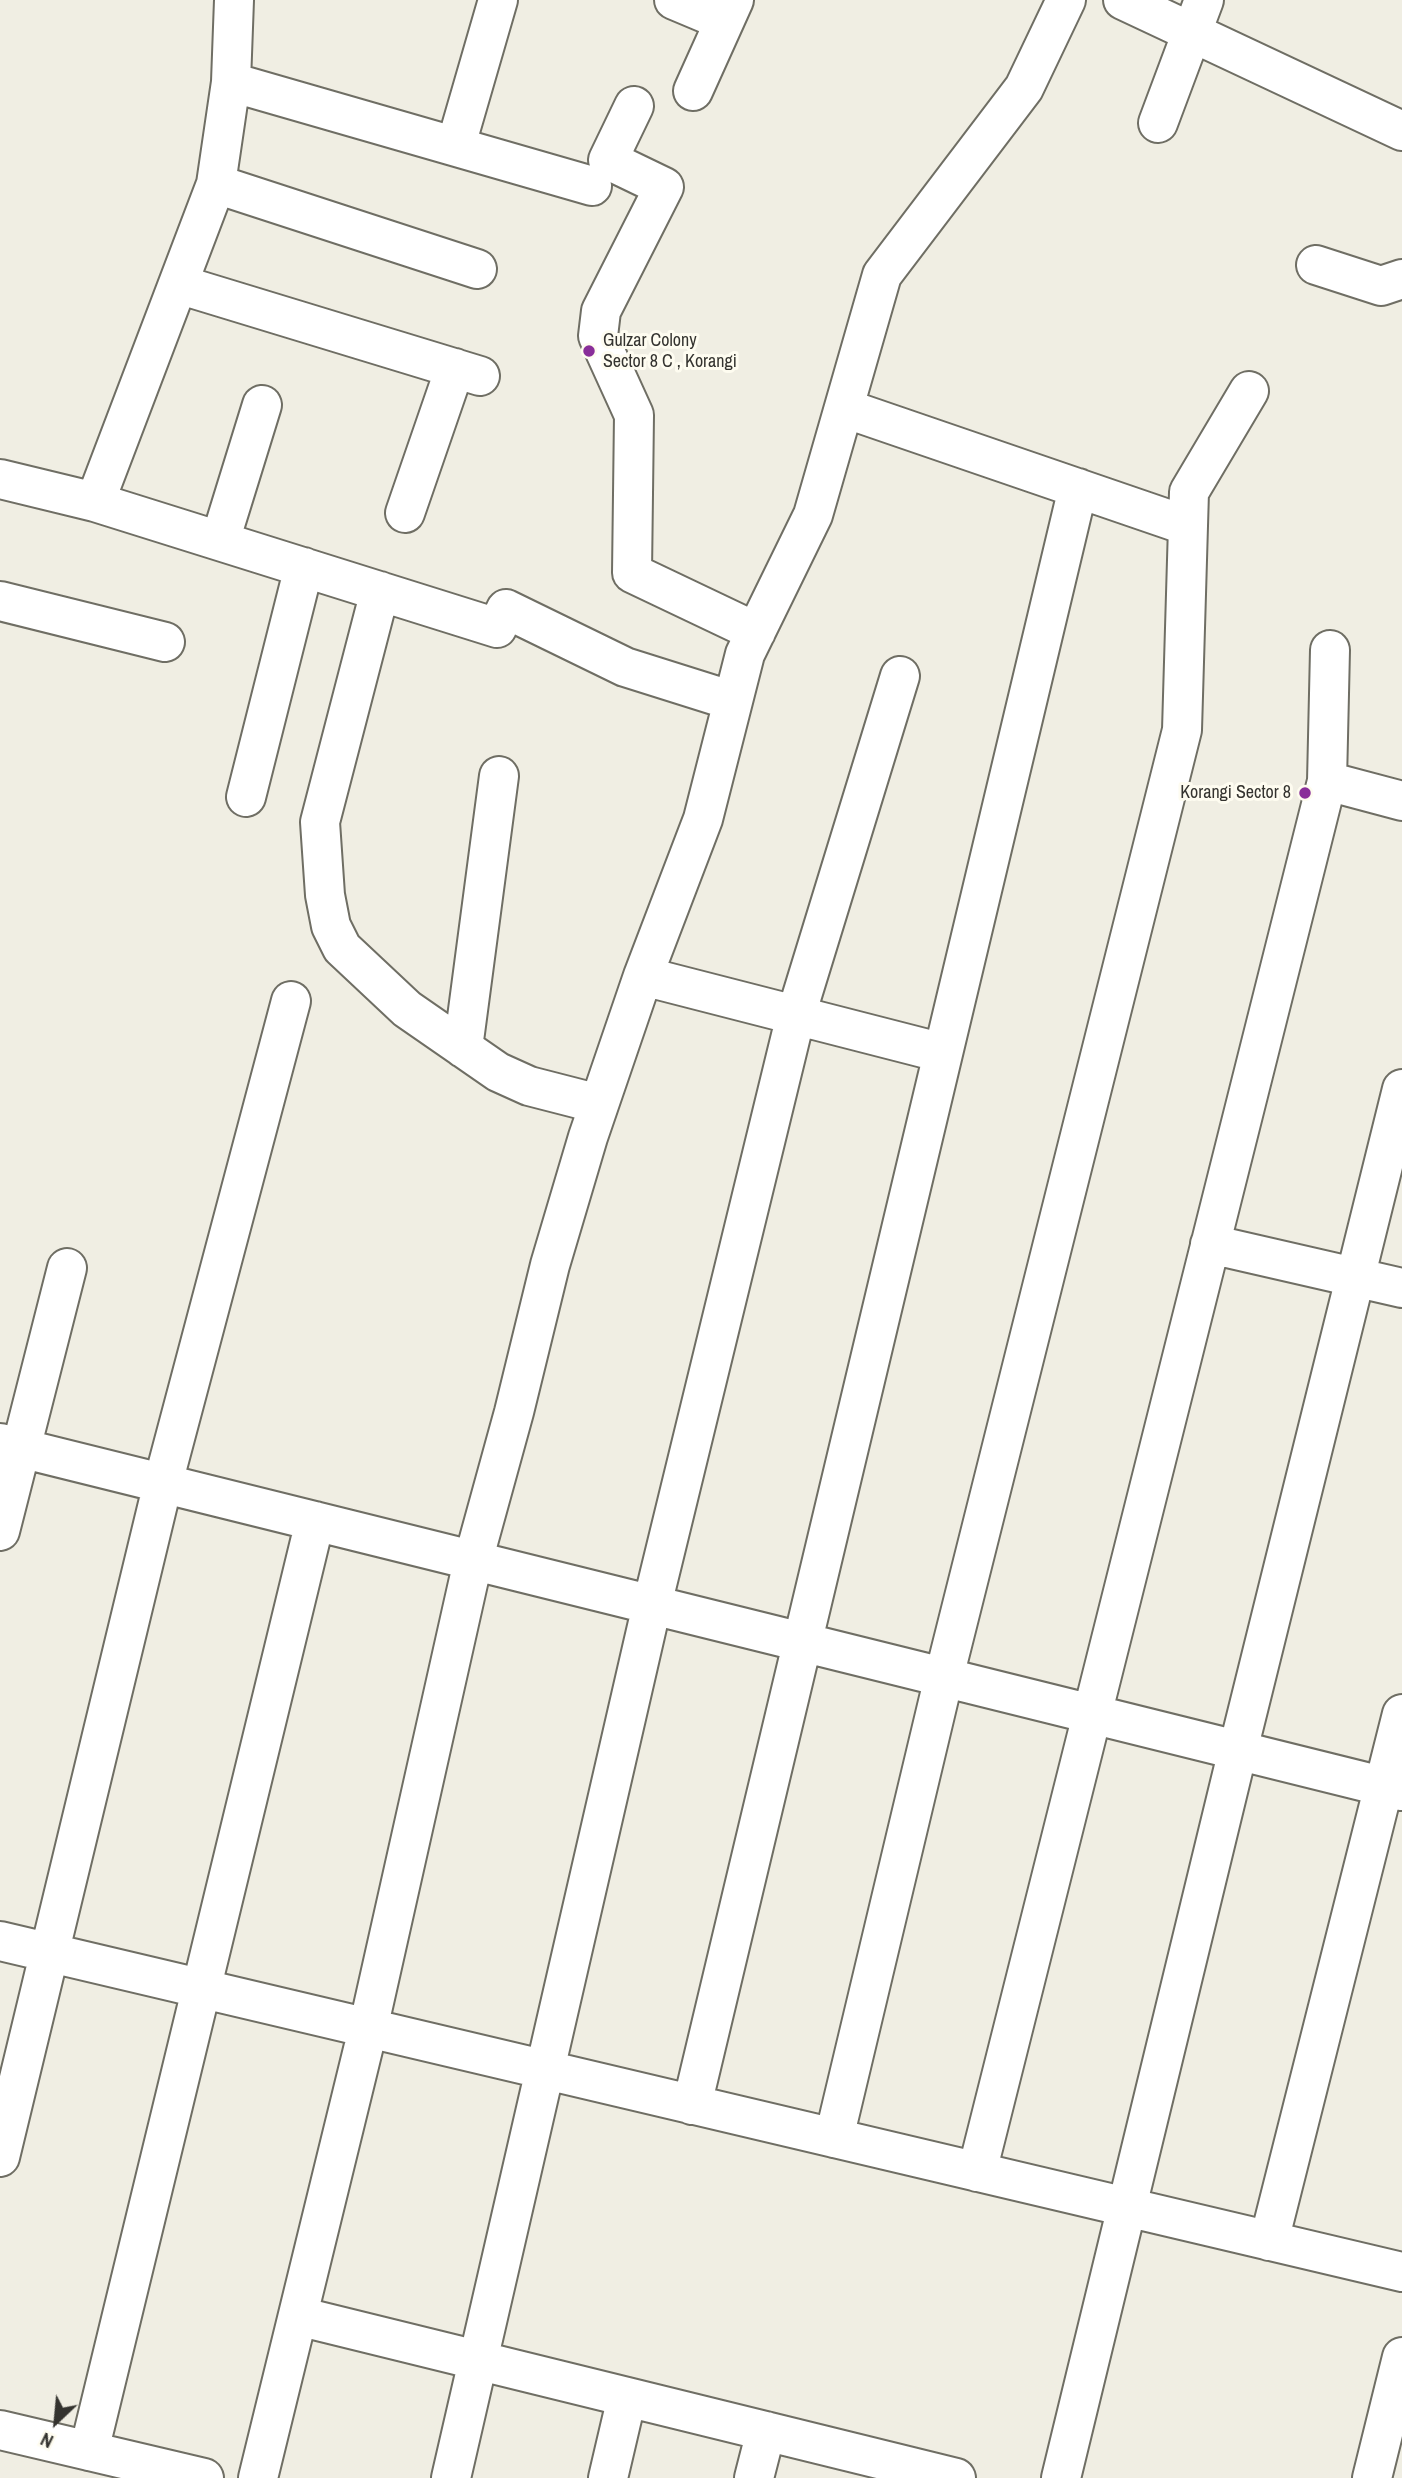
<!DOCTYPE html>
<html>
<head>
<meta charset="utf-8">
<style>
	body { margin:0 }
	#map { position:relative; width:1402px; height:2478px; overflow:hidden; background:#f0eee3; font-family:"Archivo Narrow",sans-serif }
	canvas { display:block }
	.north { position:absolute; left:21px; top:2387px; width:70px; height:70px; -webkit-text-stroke:5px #fefcf0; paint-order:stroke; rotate:206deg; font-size:19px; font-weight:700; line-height:28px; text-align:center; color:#34332f }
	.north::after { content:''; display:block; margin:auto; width:24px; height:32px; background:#34332f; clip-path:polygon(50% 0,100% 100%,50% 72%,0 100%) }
</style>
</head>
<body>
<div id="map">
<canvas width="1402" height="2478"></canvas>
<div class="north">N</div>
</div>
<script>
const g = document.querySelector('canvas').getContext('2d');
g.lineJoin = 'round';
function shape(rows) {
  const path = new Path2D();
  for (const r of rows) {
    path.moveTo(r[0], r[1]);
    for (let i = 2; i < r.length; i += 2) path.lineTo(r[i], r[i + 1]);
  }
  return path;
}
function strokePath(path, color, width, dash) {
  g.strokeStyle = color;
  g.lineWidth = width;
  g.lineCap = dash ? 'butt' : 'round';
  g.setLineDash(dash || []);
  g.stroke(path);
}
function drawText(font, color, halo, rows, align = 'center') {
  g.font = font + ' "Archivo Narrow",sans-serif';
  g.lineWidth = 6;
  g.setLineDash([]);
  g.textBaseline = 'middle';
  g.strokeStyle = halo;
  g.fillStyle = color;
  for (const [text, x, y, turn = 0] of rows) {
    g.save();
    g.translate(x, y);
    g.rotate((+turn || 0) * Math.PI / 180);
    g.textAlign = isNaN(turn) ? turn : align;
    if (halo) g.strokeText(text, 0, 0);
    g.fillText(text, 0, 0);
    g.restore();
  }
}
const minor = shape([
	[674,0,724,21],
	[1123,0,1402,131],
	[231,82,592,186],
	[693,91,734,0],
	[634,106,608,160,664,187,601,311,598,336,634,415,632,573,756,632],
	[1158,123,1204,0],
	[456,145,498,0],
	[216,184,477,269],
	[1316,265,1381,286,1402,279],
	[178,284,480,376],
	[844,408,1188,526],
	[0,479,95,502,497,628,506,609,625,667,733,701],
	[95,502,216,184,231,82,234,0],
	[405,513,455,368],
	[220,541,262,405],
	[380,591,320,822,325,895,331,926,342,948,407,1009,498,1072,529,1086,599,1104],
	[0,601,165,642],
	[1327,781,1402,801],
	[246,797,304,567],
	[643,976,943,1053],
	[463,1048,499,776],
	[1210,1244,1402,1288],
	[0,1443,1402,1791],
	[0,1531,67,1268],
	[0,1941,1402,2272],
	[692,2105,1078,488],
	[834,2138,944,1677,1182,730,1189,492,1249,391],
	[0,2157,163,1483,291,1001],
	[977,2172,1327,781,1330,650],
	[1269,2241,1402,1714],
	[298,2316,956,2478],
	[0,2430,204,2478],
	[89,2451,315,1521],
	[258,2478,368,2029,473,1561,514,1412,550,1265,588,1137,643,976,703,819,745,654,813,515,882,275,1024,88,1066,0],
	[451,2478,652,1605,796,1015,900,676],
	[608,2478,627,2397],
	[754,2478,766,2431],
	[1061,2478,1238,1750,1402,1089],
	[1372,2478,1402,2357]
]);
const markers = [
	[589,351,7,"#892e99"],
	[1305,793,7,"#892e99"]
];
const poiNames = [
	["Gulzar Colony",603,341],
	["Sector 8 C , Korangi",603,362],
	["Korangi Sector 8",1291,793,"right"]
];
strokePath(minor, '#6f6e64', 42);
strokePath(minor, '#fff', 38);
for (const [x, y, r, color] of markers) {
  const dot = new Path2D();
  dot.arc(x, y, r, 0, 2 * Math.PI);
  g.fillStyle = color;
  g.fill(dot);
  strokePath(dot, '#fefcf0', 2.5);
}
drawText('18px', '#34332f', '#fefcf0', poiNames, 'left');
</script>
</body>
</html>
